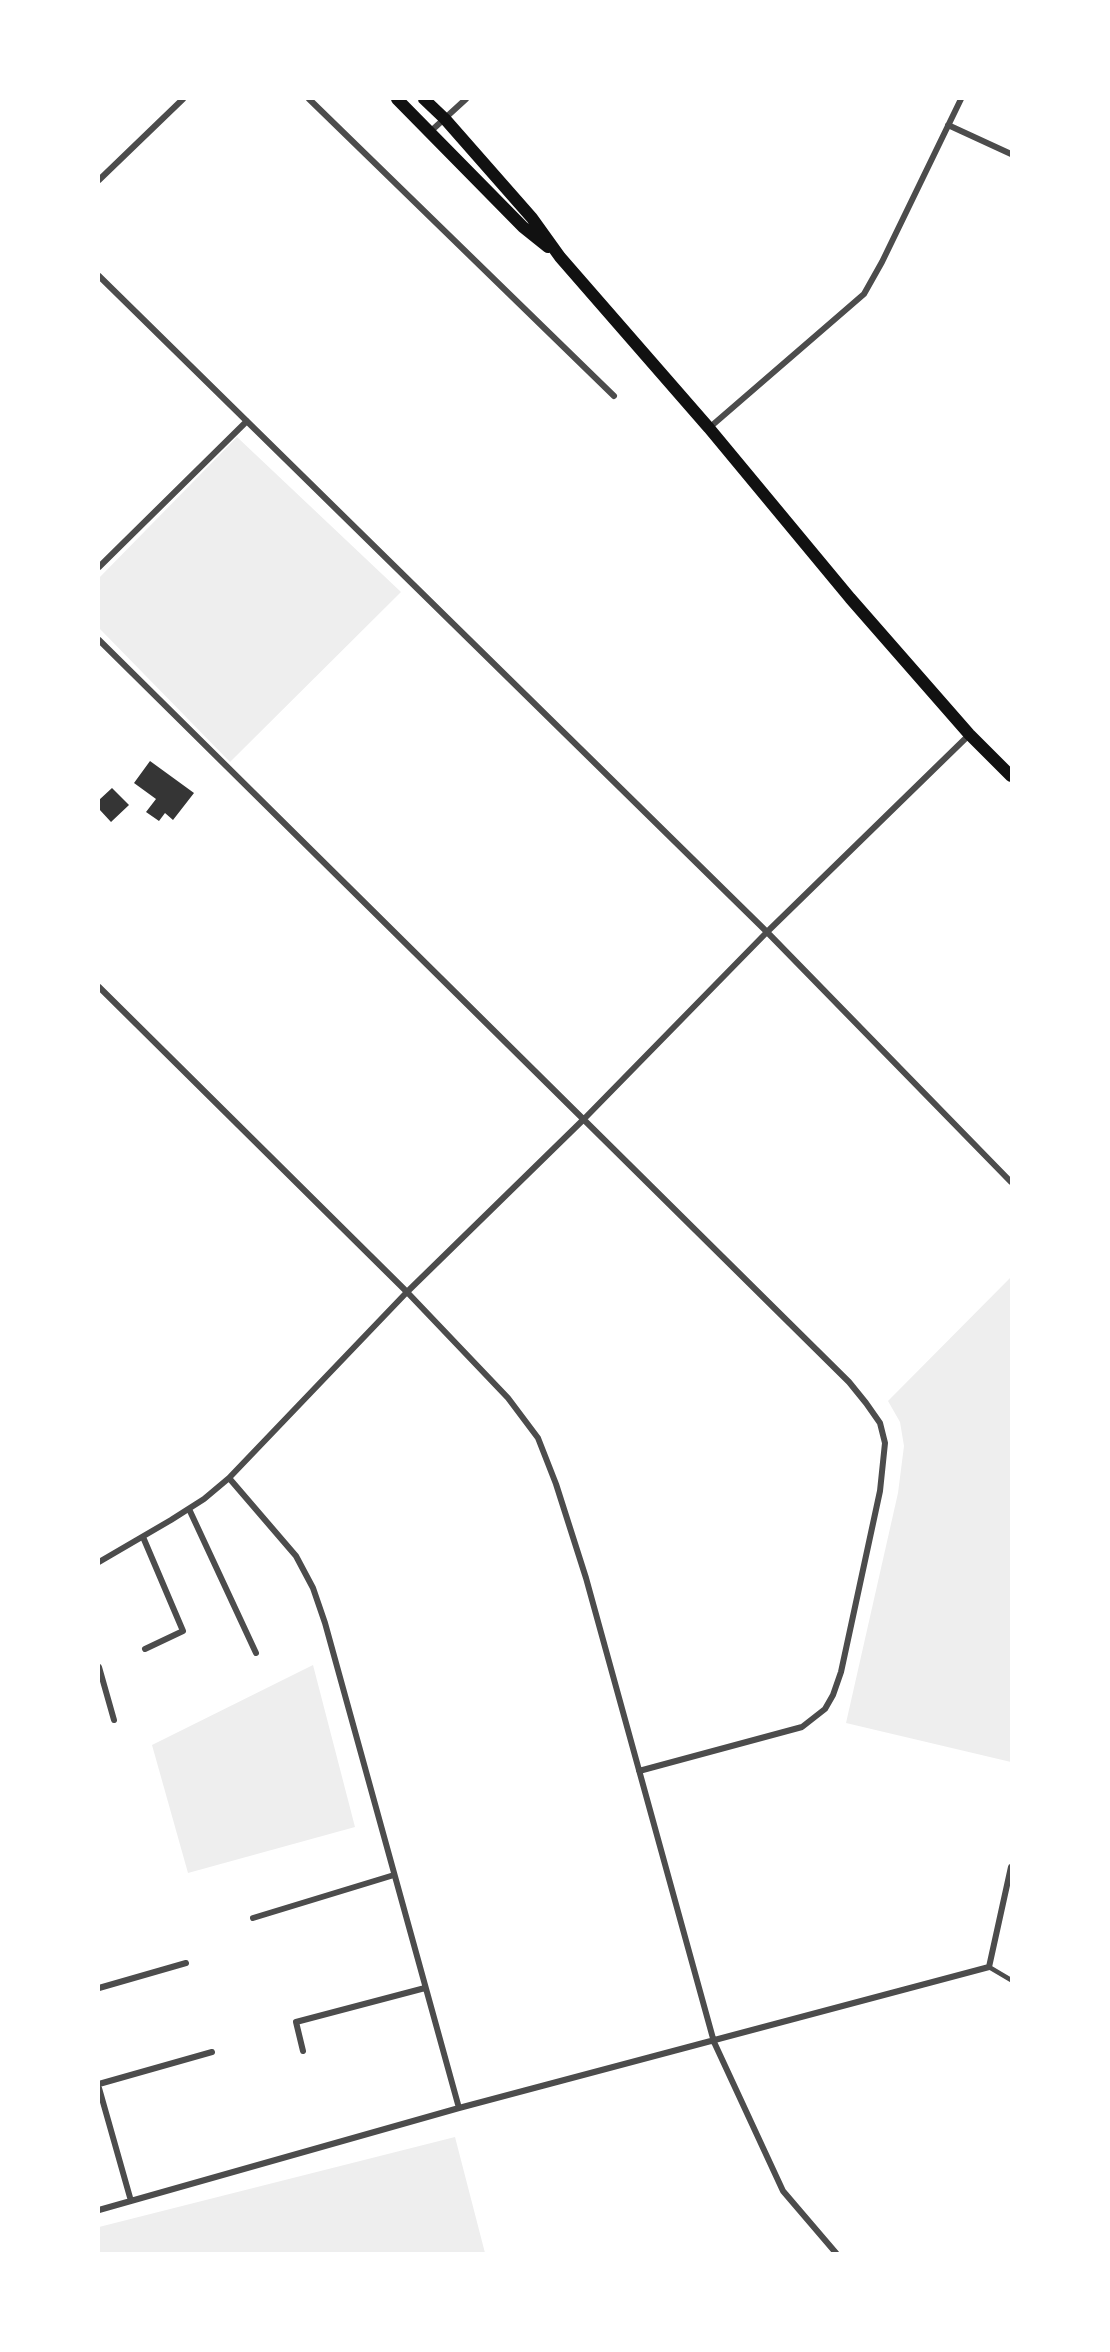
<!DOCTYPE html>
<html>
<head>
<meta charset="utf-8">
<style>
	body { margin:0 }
	#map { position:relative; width:1110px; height:2352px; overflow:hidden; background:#fff; font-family:Karla,sans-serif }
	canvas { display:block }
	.frame { position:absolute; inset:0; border:100px solid #fff; pointer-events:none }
</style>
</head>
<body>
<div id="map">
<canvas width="1110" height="2352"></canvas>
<div class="frame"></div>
</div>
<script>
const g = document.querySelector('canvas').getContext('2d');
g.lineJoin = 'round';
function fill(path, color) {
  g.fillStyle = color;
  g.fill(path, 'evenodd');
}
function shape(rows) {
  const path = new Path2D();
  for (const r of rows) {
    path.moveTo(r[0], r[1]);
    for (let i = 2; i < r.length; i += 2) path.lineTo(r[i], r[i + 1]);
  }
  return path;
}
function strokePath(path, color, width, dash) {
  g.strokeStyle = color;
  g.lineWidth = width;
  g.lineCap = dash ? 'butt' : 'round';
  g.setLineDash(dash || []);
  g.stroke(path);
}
const green = shape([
	[237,437,401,592,230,762,99,628,99,578],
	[1011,1277,1011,1762,846,1723,898,1493,904,1446,900,1422,888,1401],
	[313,1665,355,1827,188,1873,152,1745],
	[455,2137,485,2253,99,2253,99,2227]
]);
const building = shape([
	[150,761,194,793,173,820,165,813,159,821,146,812,156,799,134,783],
	[112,788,129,805,111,822,99,809,99,800]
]);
const service = shape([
	[989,1967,1011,1980]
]);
const minor = shape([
	[309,99,614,396],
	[948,125,1011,154],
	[431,131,466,99],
	[99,180,183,99],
	[99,276,767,932,1011,1182],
	[709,428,864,294,882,262,961,99],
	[99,567,247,421],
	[99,640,849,1382,866,1403,880,1423,885,1443,880,1491,841,1672,833,1695,825,1709,802,1727,639,1771],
	[99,987,407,1292,508,1398,538,1438,556,1484,586,1578,714,2042,783,2191,836,2253],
	[229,1478,296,1556,313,1588,325,1623,459,2108],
	[189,1509,256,1653],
	[143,1537,183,1631,145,1649],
	[99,1562,171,1520,204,1499,229,1478,407,1292,584,1119,767,932,969,735],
	[99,1667,114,1720],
	[253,1918,394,1875],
	[99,1988,186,1963],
	[303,2051,296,2022,425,1988],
	[99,2084,212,2052],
	[99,2088,131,2201],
	[99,2210,459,2108,989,1967,1011,1867]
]);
const secondary = shape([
	[397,99,523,227,548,247],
	[424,99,445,119,532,218,560,257,709,428,850,598,969,734,1011,776]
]);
fill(green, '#eee');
fill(building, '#353535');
strokePath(service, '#4c4c4c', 4.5);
strokePath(minor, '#4c4c4c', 6);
strokePath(secondary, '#111', 12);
</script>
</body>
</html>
